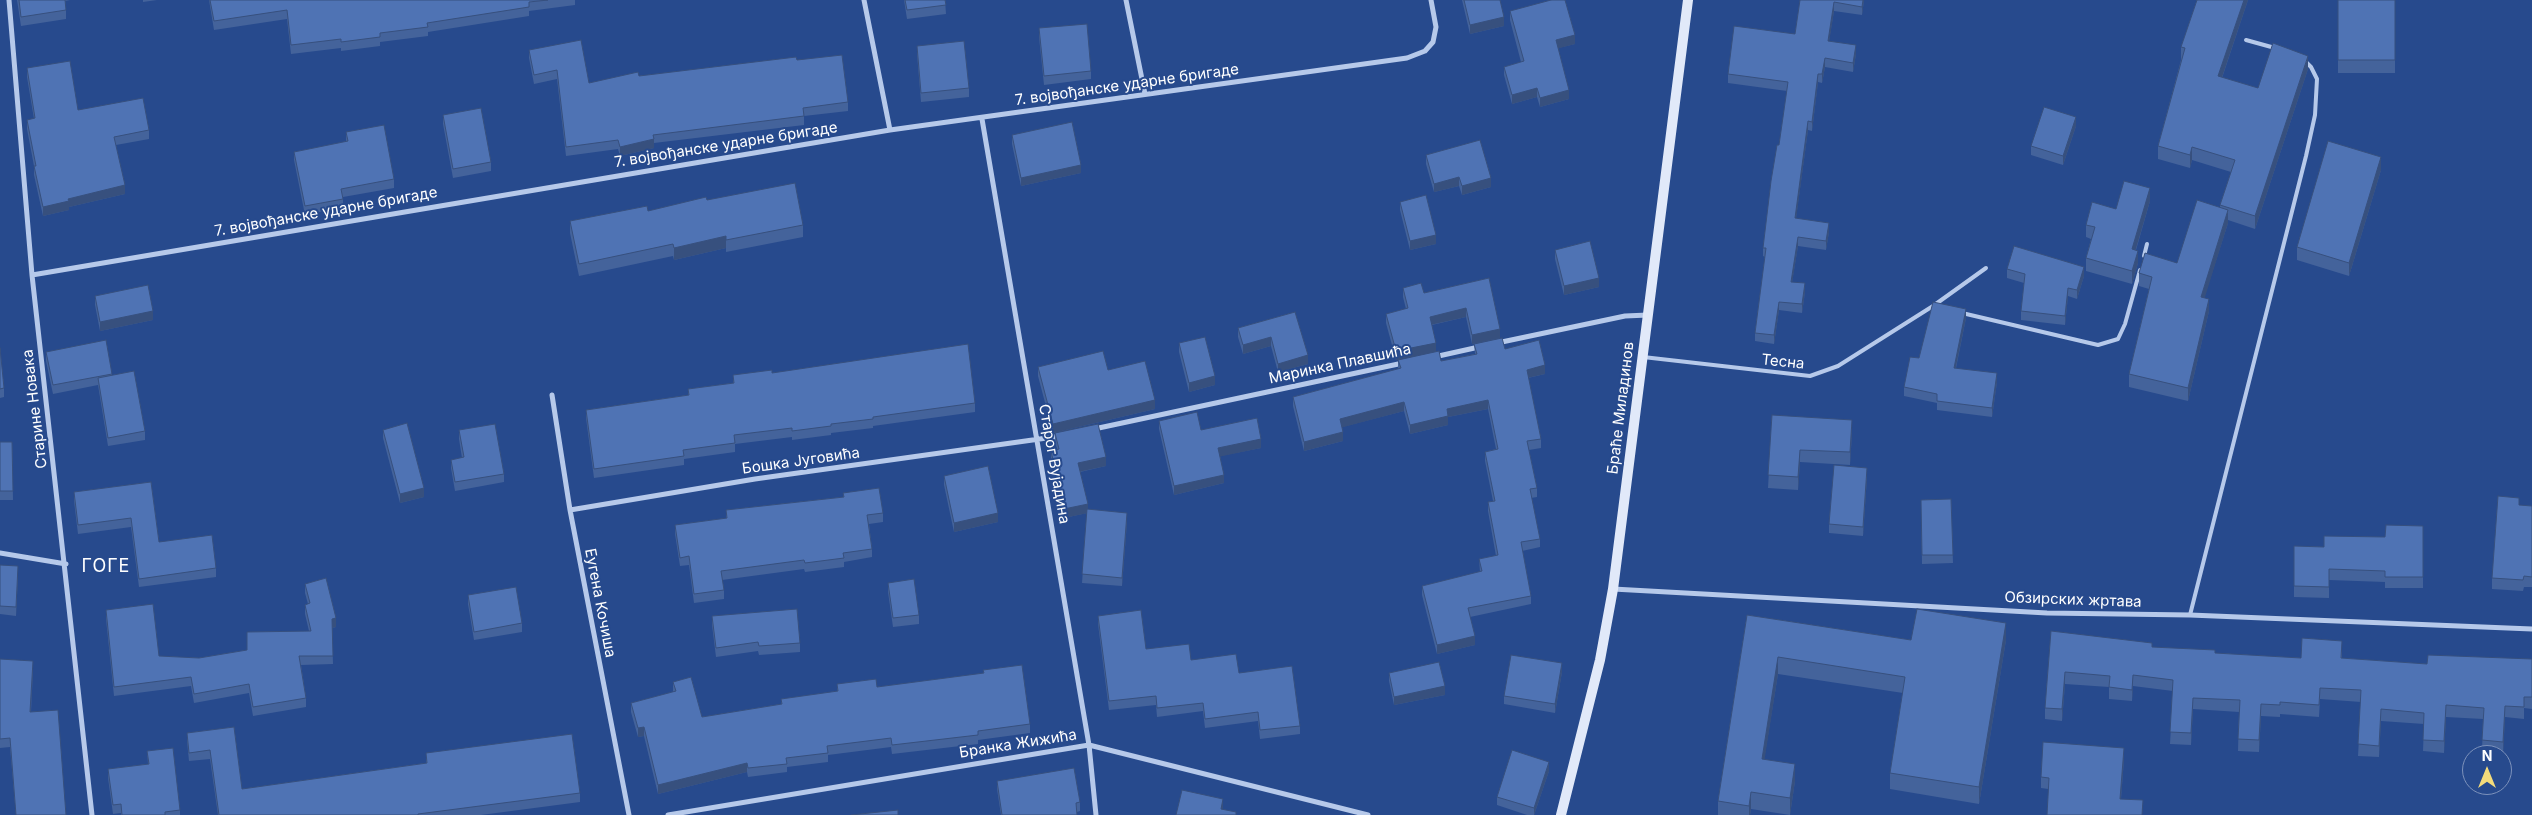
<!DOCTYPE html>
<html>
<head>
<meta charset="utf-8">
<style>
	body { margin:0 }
	#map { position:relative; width:2532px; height:815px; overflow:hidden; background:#274a8d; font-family:Inter,sans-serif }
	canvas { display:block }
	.north { position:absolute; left:2462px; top:745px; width:50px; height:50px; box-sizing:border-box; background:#274a8d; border:1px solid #7d92bb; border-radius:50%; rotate:0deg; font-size:14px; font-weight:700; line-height:20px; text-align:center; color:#fff }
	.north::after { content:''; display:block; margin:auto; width:18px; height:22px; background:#f3db7b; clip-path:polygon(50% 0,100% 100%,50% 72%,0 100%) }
</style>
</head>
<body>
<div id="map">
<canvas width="2532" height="815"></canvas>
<div class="north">N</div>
</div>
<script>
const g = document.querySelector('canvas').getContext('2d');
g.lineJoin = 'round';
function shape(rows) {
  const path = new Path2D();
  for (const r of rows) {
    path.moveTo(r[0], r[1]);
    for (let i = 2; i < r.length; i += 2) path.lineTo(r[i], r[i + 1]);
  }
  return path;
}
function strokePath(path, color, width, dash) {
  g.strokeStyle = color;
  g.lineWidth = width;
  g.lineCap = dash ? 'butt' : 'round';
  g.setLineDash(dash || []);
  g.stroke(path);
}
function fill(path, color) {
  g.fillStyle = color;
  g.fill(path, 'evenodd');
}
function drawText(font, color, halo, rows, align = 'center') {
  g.font = font + ' Inter,sans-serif';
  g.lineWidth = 4;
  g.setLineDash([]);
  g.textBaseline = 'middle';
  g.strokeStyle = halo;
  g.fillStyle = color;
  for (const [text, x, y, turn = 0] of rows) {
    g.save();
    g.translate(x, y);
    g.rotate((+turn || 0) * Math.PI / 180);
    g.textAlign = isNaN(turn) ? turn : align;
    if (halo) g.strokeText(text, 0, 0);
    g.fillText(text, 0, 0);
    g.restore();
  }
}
const service = shape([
	[2246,40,2275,48],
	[2144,256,2147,244],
	[1962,313,2098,345,2118,339,2125,324,2140,270],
	[1643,357,1810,376,1838,366,1933,306,1986,268],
	[2190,615,2306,156,2315,115,2317,79,2311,67,2304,60]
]);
const minor = shape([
	[9,0,32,275,92,815],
	[864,0,890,130],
	[1126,0,1145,94],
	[982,119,1089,745,1096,815],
	[32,275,890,130,1407,58,1425,51,1433,42,1436,27,1431,0],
	[1497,343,1625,316,1648,315],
	[1434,357,1479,347],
	[552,395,570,510,629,815],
	[1094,429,1403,363],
	[570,510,755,479,1061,436],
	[0,553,66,564],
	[1613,589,2047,613,2190,615,2532,629],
	[668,815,1089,745,1368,815]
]);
const secondary = shape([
	[1561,815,1600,660,1613,589,1688,0]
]);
const wall = shape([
	[17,0,70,0,65,1,66,10,66,19,21,26],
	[143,0,157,0,143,2],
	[209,0,575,0,575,5,529,11,529,16,428,32,428,36,380,42,380,46,341,51,341,48,291,54,287,19,214,30],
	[904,0,945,0,946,14,907,19],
	[1462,0,1500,0,1504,26,1470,34],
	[1800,0,1864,0,1862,15,1834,11,1829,41,1856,54,1853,72,1825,67,1822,83,1818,82,1812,131,1808,130,1796,218,1829,232,1826,250,1798,246,1792,282,1805,292,1802,313,1779,310,1774,344,1755,341,1755,333,1765,257,1763,256,1763,248,1779,145,1787,91,1728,83,1728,74,1795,34],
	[2197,0,2248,0,2222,78,2258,88,2308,69,2255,229,2228,220,2228,223,2204,298,2209,311,2188,401,2129,387,2129,374,2149,289,2139,286,2139,273,2177,263,2220,207,2220,205,2231,172,2192,160,2190,168,2158,159,2158,146,2181,60,2181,47],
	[2338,0,2395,0,2395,73,2338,73],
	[1510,11,1575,44,1558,48,1569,99,1540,107,1537,97,1512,104,1504,75,1504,67,1521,62,1510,20],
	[1039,28,1091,71,1091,79,1044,85,1039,37],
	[917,46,969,88,969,97,921,102,917,54],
	[529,50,589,83,639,76,797,60,848,102,848,111,804,116,804,125,654,143,654,148,620,156,618,149,566,156,557,79,534,84,529,58],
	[27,68,78,110,149,130,149,139,116,145,125,194,69,207,69,210,43,216,34,175,34,166,27,129,27,120,34,119,27,77],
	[443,115,491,162,491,171,453,178,443,124],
	[2076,126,2063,165,2031,155,2031,146],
	[346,132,394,179,394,188,343,197,343,207,305,215,294,160,294,152,346,142],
	[1012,135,1081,173,1021,186,1012,144],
	[1426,155,1491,187,1462,195,1459,186,1434,192,1426,164],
	[2381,170,2349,276,2297,260,2297,247],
	[707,200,803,225,803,237,726,252,726,248,674,260,673,256,579,276,570,233,570,221,648,211],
	[2150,201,2136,250,2138,263,2132,284,2086,271,2086,258,2091,239,2086,237,2086,225,2116,209],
	[1400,202,1436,244,1410,250,1400,210],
	[1555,250,1599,287,1564,295,1555,259],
	[2007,269,2084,276,2077,299,2068,296,2065,325,2021,320,2021,311,2024,283,2007,278],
	[1489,278,1500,338,1472,344,1466,317,1432,325,1396,360,1386,323,1386,314,1406,309,1403,297,1403,288,1424,293],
	[95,296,153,320,100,331,95,305],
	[1295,312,1308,364,1278,372,1271,346,1243,354,1238,337,1238,328],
	[1966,318,1956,368,1997,382,1992,417,1937,410,1937,403,1904,396,1904,387,1919,358],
	[1179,343,1215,385,1189,392,1179,352],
	[1474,344,1505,349,1545,374,1528,378,1541,439,1541,448,1529,450,1537,488,1537,497,1531,498,1540,539,1540,547,1522,551,1531,596,1531,604,1470,617,1475,645,1437,654,1422,595,1422,586,1480,572,1479,559,1496,556,1488,511,1488,502,1493,501,1485,461,1485,452,1496,449,1488,409,1448,417,1448,425,1410,434,1404,411,1342,427,1343,441,1304,451,1293,406,1293,397,1398,369,1398,360,1441,361,1475,354],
	[0,348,4,388,4,397,0,398],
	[46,352,112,374,112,375,145,431,145,440,108,446,98,385,53,394,46,361],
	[1038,367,1108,370,1155,409,1053,433,1038,376],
	[772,373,975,403,975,412,873,426,873,428,831,433,831,435,792,440,792,437,735,444,735,452,684,459,684,465,594,478,586,418,586,410,688,395,688,389,733,383,733,375],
	[1772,415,1852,433,1850,465,1800,462,1798,490,1768,488],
	[1159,421,1201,430,1261,448,1220,456,1224,483,1174,495,1159,429],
	[383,430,424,497,400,503,383,438],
	[459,430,504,474,504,482,455,491,451,468,451,460,462,458,459,439],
	[1055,433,1106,466,1080,472,1088,510,1127,522,1122,586,1082,583,1087,513,1064,518,1051,459,1051,451,1057,449,1055,442],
	[0,442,12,442,13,500,0,500],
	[944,476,998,522,954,532,944,485],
	[1867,477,1863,536,1829,533,1829,524],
	[151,482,159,542,216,568,216,577,139,587,131,527,78,534,74,501,74,492],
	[843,493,883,513,883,522,869,524,872,549,872,557,844,562,844,567,805,572,804,569,722,580,724,590,724,599,694,603,689,565,680,566,675,534,675,525,726,519,726,510,843,497],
	[1951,499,1953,563,1922,564,1921,500],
	[2519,505,2532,506,2532,587,2524,587,2523,591,2492,589,2492,578],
	[2423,526,2423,588,2385,588,2385,582,2329,580,2329,598,2294,597,2294,546,2324,547,2385,537],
	[0,565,18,575,16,616,0,614],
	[888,583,919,615,919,624,893,627,888,592],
	[305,584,336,627,332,628,333,664,301,665,306,698,306,707,253,716,249,693,194,703,191,686,114,696,106,619,106,610,159,656,199,658,247,650,309,631,305,614,305,605,308,604,305,593],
	[468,595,522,623,522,632,474,640,468,604],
	[1747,615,1911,640,2006,640,1979,804,1890,789,1890,773,1903,693,1778,674,1764,760,1795,781,1790,815,1751,809,1750,815,1718,815,1718,801],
	[712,616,800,643,800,652,759,655,758,651,716,657,712,625],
	[1098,616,1146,649,1191,660,1239,673,1300,726,1300,734,1260,739,1258,721,1205,728,1203,711,1157,717,1156,705,1109,710,1098,624],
	[2051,631,2152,647,2215,653,2301,658,2342,652,2342,658,2427,664,2532,659,2532,709,2524,708,2524,719,2505,717,2503,754,2482,752,2483,719,2446,717,2444,753,2423,751,2424,724,2381,721,2379,757,2358,756,2361,702,2320,699,2319,717,2280,714,2280,717,2261,716,2259,752,2238,751,2239,712,2193,709,2191,745,2170,744,2173,691,2133,686,2132,701,2109,699,2109,687,2065,684,2062,721,2045,719,2045,708],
	[0,659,33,670,31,712,66,815,16,815,10,747,0,748],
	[983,670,1030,724,1030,733,978,740,978,744,892,754,891,747,828,755,828,762,787,767,787,772,748,777,747,772,658,794,644,736,638,737,631,712,631,703,673,692,673,682,702,717,781,704,781,699,837,692,837,684,877,687,983,674],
	[1562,672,1555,713,1504,704,1504,696],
	[1389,673,1445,695,1394,705,1389,681],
	[234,727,242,789,426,763,426,753,580,793,580,802,481,815,218,815,210,759,189,761,187,741,187,733],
	[147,751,180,810,180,815,121,815,121,813,113,814,108,778,108,769,148,764],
	[2124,759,2121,799,2041,788,2041,777],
	[1549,771,1534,815,1527,815,1497,805,1497,797],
	[997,781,1080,802,1080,811,1077,812,1077,815,1001,815,997,789]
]);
const shadedWall = shape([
	[1863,0,1864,0,1862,15,1862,7],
	[2244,0,2248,0,2218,89,2218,76],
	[1834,2,1834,11,1828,49,1828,41],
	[1504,17,1504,26,1470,34,1470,25],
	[1575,35,1575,44,1556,49,1556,40],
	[1856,45,1856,54,1853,72,1853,63],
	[2308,56,2308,69,2255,229,2255,216],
	[1825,58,1825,67,1822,83,1822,74],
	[1818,74,1818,82,1812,131,1812,122],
	[1537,88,1537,97,1512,104,1512,95],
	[1569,90,1569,99,1540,107,1540,98],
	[2076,117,2076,126,2063,165,2063,156],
	[1808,121,1808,130,1795,227,1795,218],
	[654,139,654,148,620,156,620,147],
	[2192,147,2192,160,2190,168,2190,155],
	[2381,157,2381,170,2349,276,2349,263],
	[1081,165,1081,173,1021,186,1021,178],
	[1459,177,1459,186,1434,192,1434,184],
	[1491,178,1491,187,1462,195,1462,186],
	[125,185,125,194,69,207,69,210,43,216,43,207,68,199],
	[2150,188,2150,201,2132,262,2132,249],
	[2228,210,2228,223,2201,310,2201,297],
	[1829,223,1829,232,1826,250,1826,241],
	[1436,235,1436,244,1410,250,1410,241],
	[726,236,726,248,674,260,674,248],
	[1798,237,1798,246,1791,290,1791,282],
	[2138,251,2138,263,2132,284,2132,271],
	[2084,267,2084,276,2077,299,2077,290],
	[1599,278,1599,287,1564,295,1564,286],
	[1805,283,1805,292,1802,313,1802,304],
	[2068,288,2068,296,2065,325,2065,316],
	[2209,299,2209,311,2188,401,2188,388],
	[1779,302,1779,310,1774,344,1774,335],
	[1466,308,1466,317,1430,325,1430,317],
	[1966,309,1966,318,1954,376,1954,368],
	[153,311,153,320,100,331,100,322],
	[1500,329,1500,338,1472,344,1472,335],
	[1271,337,1271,346,1243,354,1243,345],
	[1436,343,1436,352,1396,360,1396,351],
	[1308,355,1308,364,1278,372,1278,364],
	[1545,365,1545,374,1527,378,1527,370],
	[1997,373,1997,382,1992,417,1992,408],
	[1215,376,1215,385,1189,392,1189,383],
	[1155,400,1155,409,1053,433,1053,424],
	[1488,400,1488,409,1448,417,1448,425,1410,434,1410,425,1447,409],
	[1404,402,1404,411,1340,428,1340,419],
	[1852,420,1852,433,1850,465,1850,452],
	[1343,432,1343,441,1304,451,1304,442],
	[1261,439,1261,448,1218,457,1218,448],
	[1800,450,1800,462,1798,490,1798,477],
	[1106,457,1106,466,1078,472,1078,463],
	[1867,468,1867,477,1863,536,1863,527],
	[1224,475,1224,483,1174,495,1174,486],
	[424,488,424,497,400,503,400,494],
	[1088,504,1088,513,1064,518,1064,509],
	[998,513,998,522,954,532,954,523],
	[1127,513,1127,522,1122,586,1122,578],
	[18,566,18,575,16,616,16,607],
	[336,618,336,627,332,628,332,619],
	[2006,623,2006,640,1979,804,1979,787],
	[1475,636,1475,645,1437,654,1437,645],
	[1778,657,1778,674,1762,776,1762,759],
	[33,661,33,670,30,721,30,712],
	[1562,663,1562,672,1555,713,1555,704],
	[2065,672,2065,684,2062,721,2062,709],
	[2133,675,2133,686,2132,701,2132,690],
	[1445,686,1445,695,1394,705,1394,697],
	[2193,698,2193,709,2191,745,2191,733],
	[2261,704,2261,716,2259,752,2259,740],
	[2446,705,2446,717,2444,753,2444,741],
	[2505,706,2505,717,2503,754,2503,742],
	[2381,709,2381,721,2379,757,2379,746],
	[644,727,644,736,638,737,638,728],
	[2124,748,2124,759,2120,810,2120,799],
	[1549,762,1549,771,1534,815,1534,808],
	[747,763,747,772,658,794,658,785],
	[1795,764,1795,781,1790,815,1790,798],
	[1751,792,1751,809,1750,815,1749,815,1749,806],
	[1223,799,1223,808,1221,815,1221,809]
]);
const building = shape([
	[19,0,65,0,66,10,21,17,19,0],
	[210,0,548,0,529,2,529,7,427,23,428,27,380,33,380,37,341,42,341,39,291,45,287,10,214,21,210,0],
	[905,0,945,0,946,5,907,10,905,0],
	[1464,0,1500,0,1504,17,1470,25,1464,0],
	[1551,0,1565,0,1575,35,1556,40,1569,90,1540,98,1537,88,1512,95,1504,67,1524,61,1510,11,1551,0],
	[1800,0,1863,0,1862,7,1834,2,1828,41,1856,45,1853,63,1825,58,1822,74,1818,74,1812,122,1808,121,1795,218,1829,223,1826,241,1798,237,1791,282,1805,283,1802,304,1779,302,1774,335,1755,333,1766,248,1763,248,1771,181,1777,145,1779,145,1788,82,1728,74,1734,26,1795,34,1800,0],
	[2197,0,2244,0,2218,76,2258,88,2273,43,2308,56,2255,216,2220,205,2235,160,2192,147,2190,155,2158,146,2185,48,2181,47,2197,0],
	[2338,0,2395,0,2395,60,2338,60,2338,0],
	[1087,24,1091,71,1044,76,1039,28,1087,24],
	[581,40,589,83,638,72,639,76,796,57,797,60,842,55,848,102,803,108,804,116,653,135,654,139,620,147,618,140,566,147,557,70,534,75,529,50,581,40],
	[964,41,969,88,921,93,917,46,964,41],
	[70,61,78,110,143,98,149,130,114,137,125,185,68,199,69,201,43,207,34,166,36,166,27,120,35,118,27,68,70,61],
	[2044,107,2076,117,2063,156,2031,146,2044,107],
	[481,108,491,162,453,169,443,115,481,108],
	[1072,122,1081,165,1021,178,1012,135,1072,122],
	[384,125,394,179,341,189,343,199,305,206,294,152,348,141,346,132,384,125],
	[1480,140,1491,178,1462,186,1459,177,1434,184,1426,155,1480,140],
	[2328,141,2381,157,2349,263,2297,247,2328,141],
	[2124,181,2150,188,2132,249,2138,251,2132,271,2086,258,2095,227,2086,225,2092,202,2116,209,2124,181],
	[795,183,803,225,726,240,726,236,674,248,673,244,579,264,570,221,647,206,648,211,706,197,707,200,795,183],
	[1426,195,1436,235,1410,241,1400,202,1426,195],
	[2197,200,2228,210,2201,297,2209,299,2188,388,2129,374,2152,277,2139,273,2145,253,2177,263,2197,200],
	[1590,241,1599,278,1564,286,1555,250,1590,241],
	[2014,246,2084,267,2077,290,2068,288,2065,316,2021,311,2025,274,2007,269,2014,246],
	[1489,278,1500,329,1472,335,1466,308,1430,317,1436,343,1396,351,1386,314,1408,308,1403,288,1421,283,1424,293,1489,278],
	[148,285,153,311,100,322,95,296,148,285],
	[1933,302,1966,309,1954,368,1997,373,1992,408,1937,401,1937,394,1904,387,1910,357,1919,358,1933,302],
	[1295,312,1308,355,1278,364,1271,337,1243,345,1238,328,1295,312],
	[1205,337,1215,376,1189,383,1179,343,1205,337],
	[1502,338,1505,349,1539,340,1545,365,1527,370,1541,439,1527,441,1537,488,1530,489,1540,539,1521,542,1531,596,1468,608,1475,636,1437,645,1422,586,1482,571,1479,559,1498,555,1488,502,1495,501,1485,452,1498,449,1488,400,1447,409,1448,416,1410,425,1404,402,1340,419,1343,432,1304,442,1293,397,1401,368,1398,360,1439,351,1441,361,1477,354,1474,344,1502,338],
	[106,340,112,374,53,385,46,352,106,340],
	[968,344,975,403,873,417,873,419,831,424,831,426,792,431,792,428,734,435,735,443,683,450,684,456,594,469,586,410,689,395,688,389,734,383,733,375,772,370,772,373,968,344],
	[0,348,4,388,0,389,0,348],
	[1103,351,1108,370,1145,361,1155,400,1053,424,1038,367,1103,351],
	[134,371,145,431,108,438,98,378,134,371],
	[1197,412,1201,430,1257,418,1261,439,1218,448,1224,475,1174,486,1159,421,1197,412],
	[1772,415,1852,420,1850,452,1800,450,1798,477,1768,475,1772,415],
	[407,423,424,488,400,494,383,430,407,423],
	[495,424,504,474,455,482,451,460,464,457,459,430,495,424],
	[1098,424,1106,457,1078,463,1088,504,1064,509,1051,451,1059,449,1055,433,1098,424],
	[0,442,12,442,13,491,0,491,0,442],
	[1834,465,1867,468,1863,527,1829,524,1834,465],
	[988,466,998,513,954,523,944,476,988,466],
	[151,482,159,542,212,535,216,568,139,579,131,518,78,525,74,492,151,482],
	[879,488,883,513,867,515,872,549,843,553,844,558,805,563,804,560,721,571,724,590,694,594,689,556,680,558,675,525,727,518,726,510,844,497,843,493,879,488],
	[2498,496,2519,498,2519,505,2532,506,2532,577,2524,576,2523,580,2492,578,2498,496],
	[1951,499,1953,555,1922,555,1921,500,1951,499],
	[1087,509,1127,513,1122,578,1082,574,1087,509],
	[2386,525,2423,526,2423,577,2385,577,2385,571,2329,569,2329,587,2294,586,2294,546,2324,547,2324,536,2385,537,2386,525],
	[0,565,18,566,16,607,0,606,0,565],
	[326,578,336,618,332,619,333,656,299,656,306,698,253,707,249,684,194,694,191,677,114,687,106,610,153,604,159,656,199,658,247,650,247,632,311,631,305,605,310,603,305,584,326,578],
	[914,579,919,615,893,618,888,583,914,579],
	[516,587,522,623,474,632,468,595,516,587],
	[797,609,800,643,759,646,758,642,716,648,712,616,797,609],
	[1917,609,2006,623,1979,787,1890,773,1905,677,1778,657,1762,759,1795,764,1790,798,1751,792,1749,806,1718,801,1747,615,1911,640,1917,609],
	[1141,610,1146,649,1189,644,1191,660,1236,654,1239,673,1292,666,1300,726,1260,730,1258,712,1205,719,1203,703,1157,708,1156,696,1109,701,1098,616,1141,610],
	[2051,631,2152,643,2152,647,2215,650,2215,653,2301,658,2302,638,2342,641,2341,658,2427,664,2428,655,2532,659,2532,697,2524,697,2524,707,2505,706,2503,742,2482,740,2484,708,2446,705,2444,741,2423,740,2424,713,2381,709,2379,746,2358,744,2361,690,2320,688,2319,705,2280,702,2280,705,2261,704,2259,740,2238,739,2240,700,2193,698,2191,733,2170,732,2173,680,2133,675,2132,690,2109,687,2110,676,2065,672,2062,709,2045,708,2051,631],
	[1511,655,1562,663,1555,704,1504,696,1511,655],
	[0,659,33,661,30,712,58,710,66,815,16,815,10,738,0,739,0,659],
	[1439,662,1445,686,1394,697,1389,673,1439,662],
	[1022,665,1030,724,978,731,978,735,892,745,891,738,827,746,828,753,786,758,787,764,748,768,747,763,658,785,644,727,638,728,631,703,676,691,673,682,691,677,702,717,782,704,781,699,838,691,837,684,876,679,877,687,984,673,983,670,1022,665],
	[234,727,242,789,427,763,426,753,572,734,580,793,418,814,418,815,219,815,210,750,189,753,187,733,234,727],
	[2043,742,2124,748,2120,799,2143,800,2142,815,2047,815,2049,778,2041,777,2043,742],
	[173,748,180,810,165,812,165,815,122,815,121,804,113,805,108,769,149,764,147,751,173,748],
	[1512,750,1549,762,1534,808,1497,797,1512,750],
	[1074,768,1080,802,1076,803,1077,815,1002,815,997,781,1074,768],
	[1182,790,1223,799,1221,809,1236,812,1236,815,1176,815,1182,790],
	[898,810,898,815,851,815,898,810]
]);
const streetNames = [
	["7. војвођанске ударне бригаде",1127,85,-8],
	["7. војвођанске ударне бригаде",726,145,-9],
	["7. војвођанске ударне бригаде",326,212,-10],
	["Тесна",1783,362,6],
	["Маринка Плавшића",1340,364,-12],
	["Браће Миладинов",1621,408,-83],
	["Старине Новака",35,409,-97],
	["Бошка Југовића",801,461,-8],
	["Старог Вујадина",1054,464,80],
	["Обзирских жртава",2073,600,2],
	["Еугена Кочиша",600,603,79],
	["Бранка Жижића",1018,744,-9]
];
const quarterNames = [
	["ГОГЕ",106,567]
];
strokePath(service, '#b6c9ea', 4);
strokePath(minor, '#b6c9ea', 5);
strokePath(secondary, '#e1e9f9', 10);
fill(wall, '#44639b');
fill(shadedWall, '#37507e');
fill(building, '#4f73b4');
strokePath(building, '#37507e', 1);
drawText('15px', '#fff', '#274a8d', streetNames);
g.letterSpacing = '1px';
drawText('18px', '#fff', '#274a8d', quarterNames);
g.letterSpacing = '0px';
</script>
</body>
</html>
